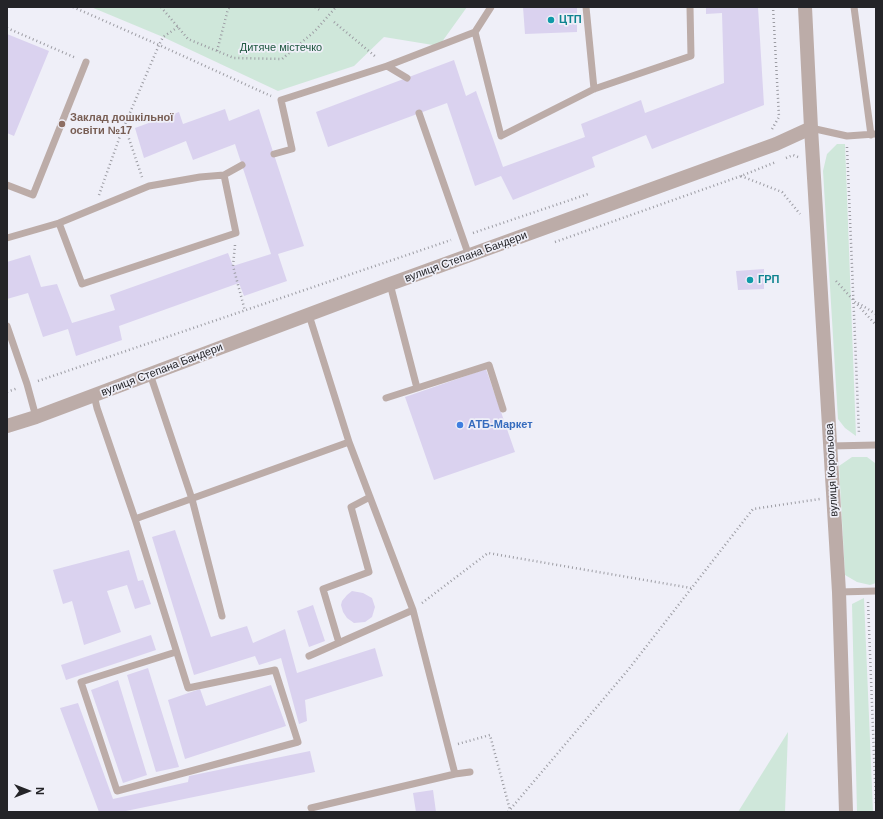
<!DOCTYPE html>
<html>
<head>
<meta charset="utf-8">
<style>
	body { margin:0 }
	#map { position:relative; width:883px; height:819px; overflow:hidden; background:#efeff8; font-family:Helvetica,sans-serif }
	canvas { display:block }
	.frame { position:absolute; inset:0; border:8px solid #242428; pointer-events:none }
	.north { position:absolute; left:8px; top:771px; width:40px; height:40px; -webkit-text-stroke:3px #efeff8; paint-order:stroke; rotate:90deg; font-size:11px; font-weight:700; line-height:16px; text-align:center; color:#242428 }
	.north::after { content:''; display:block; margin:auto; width:14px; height:18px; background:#242428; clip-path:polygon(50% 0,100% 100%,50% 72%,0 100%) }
</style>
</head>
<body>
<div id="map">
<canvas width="883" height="819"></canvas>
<div class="frame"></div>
<div class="north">N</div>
</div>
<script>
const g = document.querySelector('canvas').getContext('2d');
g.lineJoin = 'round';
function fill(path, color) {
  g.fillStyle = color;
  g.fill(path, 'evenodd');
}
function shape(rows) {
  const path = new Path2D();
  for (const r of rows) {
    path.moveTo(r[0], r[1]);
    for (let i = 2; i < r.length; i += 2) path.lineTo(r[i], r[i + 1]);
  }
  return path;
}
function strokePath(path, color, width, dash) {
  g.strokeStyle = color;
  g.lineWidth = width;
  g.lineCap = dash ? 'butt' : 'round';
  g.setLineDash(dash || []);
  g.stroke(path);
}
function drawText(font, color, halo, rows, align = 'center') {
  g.font = font + ' Helvetica,sans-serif';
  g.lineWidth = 3.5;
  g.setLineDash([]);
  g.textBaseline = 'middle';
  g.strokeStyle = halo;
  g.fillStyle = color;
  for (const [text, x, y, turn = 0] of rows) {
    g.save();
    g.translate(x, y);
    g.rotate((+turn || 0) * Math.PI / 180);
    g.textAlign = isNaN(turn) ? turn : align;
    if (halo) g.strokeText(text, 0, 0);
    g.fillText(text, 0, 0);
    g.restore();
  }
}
const green = shape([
	[91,7,467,7,439,46,384,37,354,66,278,91,163,37],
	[837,144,845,144,856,436,845,428,838,419,823,171,827,154],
	[852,457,867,457,875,463,876,490,876,583,870,585,857,582,845,575,839,466],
	[864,598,873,812,857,812,852,604],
	[788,732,785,812,738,812]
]);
const building = shape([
	[523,7,577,7,577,32,525,34],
	[706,7,758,7,764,105,652,149,646,135,592,157,595,167,513,200,501,176,475,186,447,103,328,147,316,112,454,60,466,96,476,91,503,167,585,137,581,124,641,100,645,113,724,83,722,13,706,14],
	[7,34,49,51,14,136,7,133],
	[225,109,229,121,259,109,304,246,278,254,287,281,244,296,239,283,119,326,122,340,76,356,68,329,43,337,28,293,7,299,7,262,30,255,41,287,57,284,72,323,115,310,110,295,228,253,233,266,271,254,235,144,193,160,186,141,144,158,135,128,179,112,183,124],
	[764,269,764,289,738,290,736,271],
	[486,369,515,452,434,480,405,397],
	[175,530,211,637,247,626,253,643,285,629,297,673,375,648,383,676,305,700,307,721,299,724,281,658,259,665,255,656,194,675,152,537],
	[129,550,138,581,143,580,151,604,135,609,127,585,107,591,121,632,84,645,72,601,63,604,53,570],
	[352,591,363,593,372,598,375,607,372,617,365,622,354,623,347,618,343,612,341,605,342,601,347,595],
	[313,605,325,641,309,647,297,611],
	[151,635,156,650,66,680,61,665],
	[148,668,179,767,156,772,127,675],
	[118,680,147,775,123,783,91,690],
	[271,685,286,726,185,759,168,700,200,689,206,706],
	[78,703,113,799,188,782,189,776,310,751,315,772,121,812,99,812,60,708],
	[433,790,436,812,416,812,413,793]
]);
const path = shape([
	[73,7,159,45,163,37,178,27],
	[161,7,188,39,234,58,282,59,315,31,336,7],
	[315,7,321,11],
	[334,22,376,57],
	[7,28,76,58],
	[217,51,228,9,230,7],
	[125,127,142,177],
	[772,129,779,117,773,7],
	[847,147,859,434],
	[786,158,793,155,798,157],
	[741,176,782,192,800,214],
	[99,195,120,136,159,45,271,96],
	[473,233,588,194],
	[555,242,741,176,776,162],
	[235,245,233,266,245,311],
	[836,281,876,325],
	[858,303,876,314],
	[38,381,451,240],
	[7,392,18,388],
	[868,602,876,806],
	[422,603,488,553,691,588],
	[458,744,490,735,510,810],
	[508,812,628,670,753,509,820,499]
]);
const lane = shape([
	[586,7,594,89],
	[854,7,871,135],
	[475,32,501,136,594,89,691,56,690,7],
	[387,66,475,32,491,7],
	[419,113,469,256],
	[811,128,847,136,875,134],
	[274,154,292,149,281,100,387,66,407,78],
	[7,185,33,195,86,62],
	[59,223,82,284,236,233,224,175],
	[7,238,59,223,149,186,200,177,224,175,242,165],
	[390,284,417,388],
	[309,315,349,442,413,610,309,656],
	[7,326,27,384,36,417],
	[150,374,192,499,222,616],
	[94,395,97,408,135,519,188,688,275,670,298,742,117,791,81,682,176,652],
	[386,398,489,365,503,409],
	[831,446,876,445],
	[135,519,349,442],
	[839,592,876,591],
	[339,643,323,589,369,572,351,507,370,497],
	[455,774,470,772],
	[311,808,455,774,413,610]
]);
const street = shape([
	[811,128,839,592,846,812],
	[7,426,36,417,390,284,776,144,811,128,805,7]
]);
const markers = [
	[551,20,4,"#0f9aa8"],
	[62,124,4,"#8d6e63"],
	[750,280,4,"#0f9aa8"],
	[460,425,4,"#3f7fe0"]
];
const cultureNames = [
	["ЦТП",559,20],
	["ГРП",758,280]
];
const parkNames = [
	["Дитяче містечко",281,48]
];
const educationNames = [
	["Заклад дошкільної",70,118],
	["освіти №17",70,131]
];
const streetNames = [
	["вулиця Степана Бандери",466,257,-20],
	["вулиця Степана Бандери",162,370,-21],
	["вулиця Корольова",832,470,-93]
];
const shopNames = [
	["АТБ-Маркет",468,425]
];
fill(green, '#cfe7da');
fill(building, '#dad2ef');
strokePath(path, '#9c9ca3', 2.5, [1, 3]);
strokePath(lane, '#bcaca8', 7);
strokePath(street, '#bcaca8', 14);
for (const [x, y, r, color] of markers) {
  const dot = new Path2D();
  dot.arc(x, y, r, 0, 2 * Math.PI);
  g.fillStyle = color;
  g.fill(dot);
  strokePath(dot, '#efeff8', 1.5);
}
drawText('bold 11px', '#0d838f', '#efeff8', cultureNames, 'left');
drawText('11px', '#205841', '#efeff8', parkNames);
drawText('bold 11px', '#785e54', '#efeff8', educationNames, 'left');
drawText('11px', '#242428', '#efeff8', streetNames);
drawText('bold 11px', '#366cbe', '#efeff8', shopNames, 'left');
</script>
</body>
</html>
